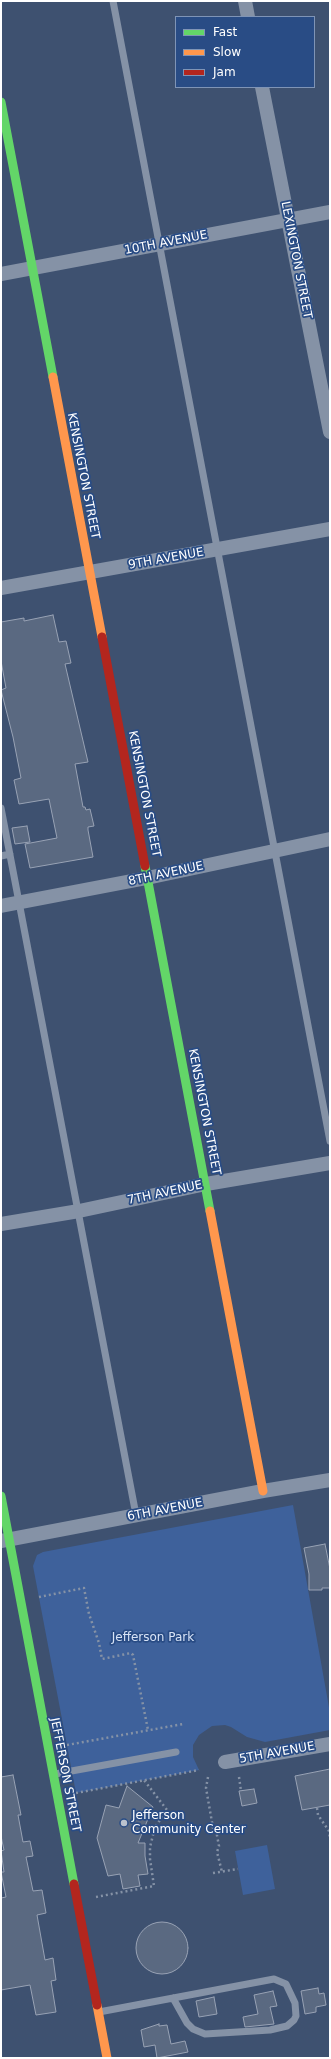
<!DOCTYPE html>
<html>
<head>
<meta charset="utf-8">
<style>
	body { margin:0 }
	#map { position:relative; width:331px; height:2059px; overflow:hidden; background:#3e5170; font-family:"DejaVu Sans",sans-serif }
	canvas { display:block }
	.frame { position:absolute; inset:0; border:2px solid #fff; pointer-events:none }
	.legend { position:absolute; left:175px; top:16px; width:140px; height:72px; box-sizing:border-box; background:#294c85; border:1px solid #7f94b6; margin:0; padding:5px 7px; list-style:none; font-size:12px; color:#fff }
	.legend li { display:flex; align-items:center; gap:8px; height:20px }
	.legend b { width:20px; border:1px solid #7f94b6 }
</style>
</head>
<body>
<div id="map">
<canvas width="331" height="2059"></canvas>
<div class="frame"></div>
<ul class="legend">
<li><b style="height:5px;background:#63d668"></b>Fast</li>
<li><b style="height:5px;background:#ff974d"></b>Slow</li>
<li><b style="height:5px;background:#b3261e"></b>Jam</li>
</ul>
</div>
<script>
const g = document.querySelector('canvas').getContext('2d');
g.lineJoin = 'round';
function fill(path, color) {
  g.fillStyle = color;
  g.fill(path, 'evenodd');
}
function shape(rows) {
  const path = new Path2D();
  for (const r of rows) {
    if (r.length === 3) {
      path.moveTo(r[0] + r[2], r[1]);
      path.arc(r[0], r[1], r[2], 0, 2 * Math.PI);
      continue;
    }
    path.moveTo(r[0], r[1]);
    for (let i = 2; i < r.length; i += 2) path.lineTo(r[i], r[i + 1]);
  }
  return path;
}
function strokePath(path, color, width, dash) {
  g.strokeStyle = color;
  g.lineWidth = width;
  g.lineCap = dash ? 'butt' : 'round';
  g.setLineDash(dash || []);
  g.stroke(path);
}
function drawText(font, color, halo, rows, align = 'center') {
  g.font = font + ' "DejaVu Sans",sans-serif';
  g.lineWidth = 3.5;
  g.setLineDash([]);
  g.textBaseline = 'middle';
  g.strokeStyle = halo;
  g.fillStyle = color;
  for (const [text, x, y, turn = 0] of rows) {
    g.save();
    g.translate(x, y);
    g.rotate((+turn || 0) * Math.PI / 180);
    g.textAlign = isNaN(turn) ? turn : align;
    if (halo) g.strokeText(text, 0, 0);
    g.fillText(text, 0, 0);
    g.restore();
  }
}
const green = shape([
	[293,1505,330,1713,330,1730,265,1742,247,1737,231,1727,225,1725,212,1726,199,1735,193,1745,193,1757,199,1770,76,1793,33,1566,37,1555,43,1552],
	[267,1845,275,1889,243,1895,235,1851]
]);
const building = shape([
	[53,615,59,642,66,641,71,663,65,664,88,762,75,764,83,807,85,807,86,810,90,809,94,826,88,827,88,830,93,857,30,868,25,844,57,838,49,799,19,804,14,780,21,778,13,737,1,690,6,688,1,661,1,622,24,618,24,621,53,615],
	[27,826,30,842,15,844,12,828,27,826],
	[325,1544,330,1569,330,1588,322,1588,322,1590,309,1590,309,1574,304,1548,325,1544],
	[330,1769,330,1805,302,1810,295,1776,330,1769],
	[13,1775,21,1815,18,1815,23,1842,30,1841,33,1856,26,1857,33,1891,42,1890,46,1913,37,1915,45,1960,53,1958,56,1980,51,1981,56,2012,36,2015,30,1985,1,1990,1,1898,6,1897,1,1872,4,1872,1,1851,4,1850,1,1836,1,1777,13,1775],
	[127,1786,153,1807,138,1843,145,1843,145,1856,148,1874,138,1875,140,1886,123,1889,120,1874,108,1876,97,1838,106,1805,119,1808,127,1786],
	[254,1789,257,1803,242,1806,239,1791,254,1789],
	[162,1948,26],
	[318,1988,319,1994,324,1993,326,2005,316,2007,316,2012,305,2014,301,1991,318,1988],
	[273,1991,277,2006,270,2007,274,2024,245,2027,243,2017,258,2014,254,1995,273,1991],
	[214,1997,217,2014,199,2017,196,2001,214,1997],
	[159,2024,159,2026,167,2025,171,2044,185,2041,188,2052,157,2058,155,2045,144,2047,141,2030,159,2024]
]);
const path = shape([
	[39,1597,84,1588,89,1614,99,1643,102,1659,131,1653,133,1655,148,1730],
	[67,1745,183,1724],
	[208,1777,206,1788,213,1828,216,1830,219,1846,217,1852,222,1872],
	[239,1777,241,1791],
	[76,1793,199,1770],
	[317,1808,318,1815,329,1831,330,1839],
	[213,1873,238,1869],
	[96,1897,154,1886,150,1859,150,1847,155,1827,167,1810,144,1780]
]);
const lane = shape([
	[113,1,330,1141],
	[1,808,136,1515],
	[1,856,10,854],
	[55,1774,176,1752],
	[99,2012,274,1979,286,1984,295,2003,296,2016,294,2020,287,2026,270,2030,205,2034,193,2029,187,2023,173,1998]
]);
const street = shape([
	[245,1,248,17],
	[262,87,330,432],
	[1,274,330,212],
	[1,588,330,529],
	[1,906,147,878,330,839],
	[1,1224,79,1211,206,1184,330,1163],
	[1,1541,263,1491,330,1480],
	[225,1762,330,1744]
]);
const fast = shape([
	[1,102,53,377],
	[145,866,210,1211],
	[1,1496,74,1884]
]);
const slow = shape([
	[53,377,102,637],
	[210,1211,263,1491],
	[97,2005,107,2058]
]);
const jam = shape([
	[102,637,145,866],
	[74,1884,97,2005]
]);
const markers = [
	[124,1823,4,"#bbc2cd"]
];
const streetNames = [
	["10TH AVENUE",166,243,-11],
	["LEXINGTON STREET",296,260,79],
	["KENSINGTON STREET",83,476,79],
	["9TH AVENUE",166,559,-10],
	["KENSINGTON STREET",144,794,79],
	["8TH AVENUE",166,874,-12],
	["KENSINGTON STREET",204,1112,79],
	["7TH AVENUE",165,1193,-12],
	["6TH AVENUE",165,1510,-11],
	["5TH AVENUE",277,1753,-10],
	["JEFFERSON STREET",65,1775,79]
];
const parkNames = [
	["Jefferson Park",153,1638]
];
const poiNames = [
	["Jefferson",132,1816],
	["Community Center",132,1830]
];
fill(green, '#3e619b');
fill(building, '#5a6981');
strokePath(building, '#98a2b4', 1);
strokePath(path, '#8592a6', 2.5, [2, 3]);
strokePath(lane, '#8592a6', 7);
strokePath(street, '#8592a6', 14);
strokePath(fast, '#63d668', 9);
strokePath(slow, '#ff974d', 9);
strokePath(jam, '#b3261e', 9);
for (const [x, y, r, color] of markers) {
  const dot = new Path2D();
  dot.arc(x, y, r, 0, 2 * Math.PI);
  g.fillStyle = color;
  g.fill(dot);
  strokePath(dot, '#294c85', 1.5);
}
drawText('12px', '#fff', '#294c85', streetNames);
drawText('12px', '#d7e3f6', '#294c85', parkNames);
drawText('12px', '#fff', '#294c85', poiNames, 'left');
</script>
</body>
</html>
